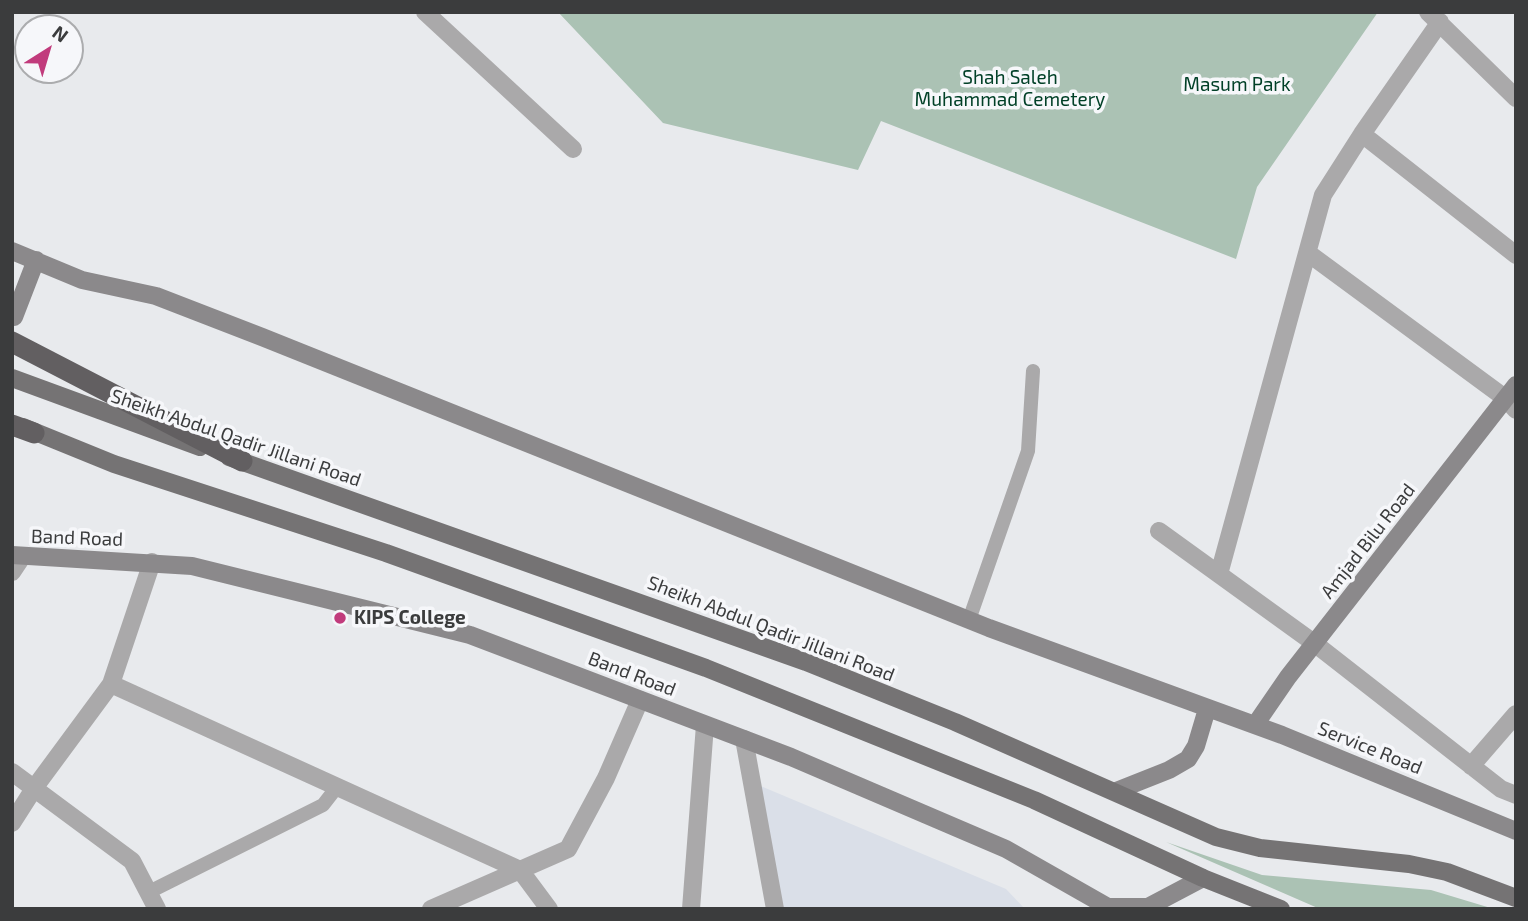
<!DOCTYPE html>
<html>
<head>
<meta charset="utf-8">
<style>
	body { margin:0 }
	#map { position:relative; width:1528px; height:921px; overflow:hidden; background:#e8eaed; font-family:"Exo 2",sans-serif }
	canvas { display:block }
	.frame { position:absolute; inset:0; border:14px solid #3b3c3d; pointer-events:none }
	.north { position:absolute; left:14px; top:14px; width:70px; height:70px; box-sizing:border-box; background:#f6f7fa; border:2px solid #abacae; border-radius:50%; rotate:37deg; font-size:19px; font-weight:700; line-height:28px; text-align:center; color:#3b3c3d }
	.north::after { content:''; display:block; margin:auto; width:24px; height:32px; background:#c13b7c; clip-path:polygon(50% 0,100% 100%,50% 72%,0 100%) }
</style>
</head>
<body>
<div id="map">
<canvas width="1528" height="921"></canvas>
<div class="frame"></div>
<div class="north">N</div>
</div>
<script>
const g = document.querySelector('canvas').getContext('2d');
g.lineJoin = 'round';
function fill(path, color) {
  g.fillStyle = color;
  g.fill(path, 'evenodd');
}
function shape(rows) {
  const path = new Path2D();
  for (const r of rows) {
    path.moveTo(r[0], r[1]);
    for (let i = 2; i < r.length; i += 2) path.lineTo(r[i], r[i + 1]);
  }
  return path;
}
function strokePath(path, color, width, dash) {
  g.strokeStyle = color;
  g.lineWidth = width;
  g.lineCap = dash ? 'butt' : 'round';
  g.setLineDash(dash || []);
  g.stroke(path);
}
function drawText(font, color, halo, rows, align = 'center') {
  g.font = font + ' "Exo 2",sans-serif';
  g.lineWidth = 7;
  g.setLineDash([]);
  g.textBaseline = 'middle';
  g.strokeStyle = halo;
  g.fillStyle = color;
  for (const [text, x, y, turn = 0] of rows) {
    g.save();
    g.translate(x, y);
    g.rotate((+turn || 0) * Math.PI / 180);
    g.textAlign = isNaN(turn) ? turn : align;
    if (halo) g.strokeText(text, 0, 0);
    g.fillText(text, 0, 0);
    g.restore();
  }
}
const built = shape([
	[751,782,1006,889,1025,909,775,909]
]);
const green = shape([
	[558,12,1378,12,1257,187,1236,259,881,121,858,170,663,123],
	[1166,842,1262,875,1431,890,1494,909,1320,909]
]);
const lane = shape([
	[969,620,1028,451,1033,371],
	[149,892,323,805,337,787]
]);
const street = shape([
	[425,12,573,149],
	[1428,12,1516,98],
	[1362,134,1440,22],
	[1308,253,1505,398,1516,410],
	[1159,531,1314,643,1501,789,1516,795],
	[12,572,22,557],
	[1219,574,1323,195,1362,134,1516,255],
	[111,684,520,870,549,909],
	[744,739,775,909],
	[1471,766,1516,714],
	[12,772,132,861,157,909],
	[12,823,35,787,111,684,152,562],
	[431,909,568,849,606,778,640,700],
	[691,909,705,725]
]);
const secondary = shape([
	[12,251,82,280,156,296,262,337,989,628,1282,735,1516,831],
	[14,317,36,260],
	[12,555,192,566,470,635,791,757,1006,849,1108,907,1148,907,1203,878],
	[1255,725,1288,677,1516,385],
	[1116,791,1169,770,1188,759,1196,746,1207,709]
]);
const primary = shape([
	[12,378,200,447],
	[23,427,114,464,386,553,706,668,1034,800,1203,878,1281,909],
	[229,457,806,662,955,722,1216,837,1260,848,1409,864,1447,872,1516,898]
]);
const highway = shape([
	[12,342,242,461],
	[12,425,34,433]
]);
const markers = [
	[340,618,7,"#c13b7c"]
];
const parkNames = [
	["Shah Saleh",1010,78],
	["Muhammad Cemetery",1010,100],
	["Masum Park",1237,85]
];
const streetNames = [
	["Sheikh Abdul Qadir Jillani Road",236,438,19],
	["Band Road",77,538,2],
	["Amjad Bilu Road",1368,541,-52],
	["Sheikh Abdul Qadir Jillani Road",771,629,21],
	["Band Road",632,674,21],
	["Service Road",1370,748,22]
];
const poiNames = [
	["KIPS College",354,618]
];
fill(built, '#dadfe8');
fill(green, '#abc2b4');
strokePath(lane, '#aaa9aa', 14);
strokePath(street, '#aaa9aa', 18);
strokePath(secondary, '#8b898b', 18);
strokePath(primary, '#757374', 18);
strokePath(highway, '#625f61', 21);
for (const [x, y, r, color] of markers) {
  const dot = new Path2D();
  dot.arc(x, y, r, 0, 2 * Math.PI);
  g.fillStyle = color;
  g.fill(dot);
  strokePath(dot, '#f6f7fa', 2.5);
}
drawText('19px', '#014027', '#f6f7fa', parkNames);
drawText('19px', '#3b3c3d', '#f6f7fa', streetNames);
drawText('bold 19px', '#3b3c3d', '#f6f7fa', poiNames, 'left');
</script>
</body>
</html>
